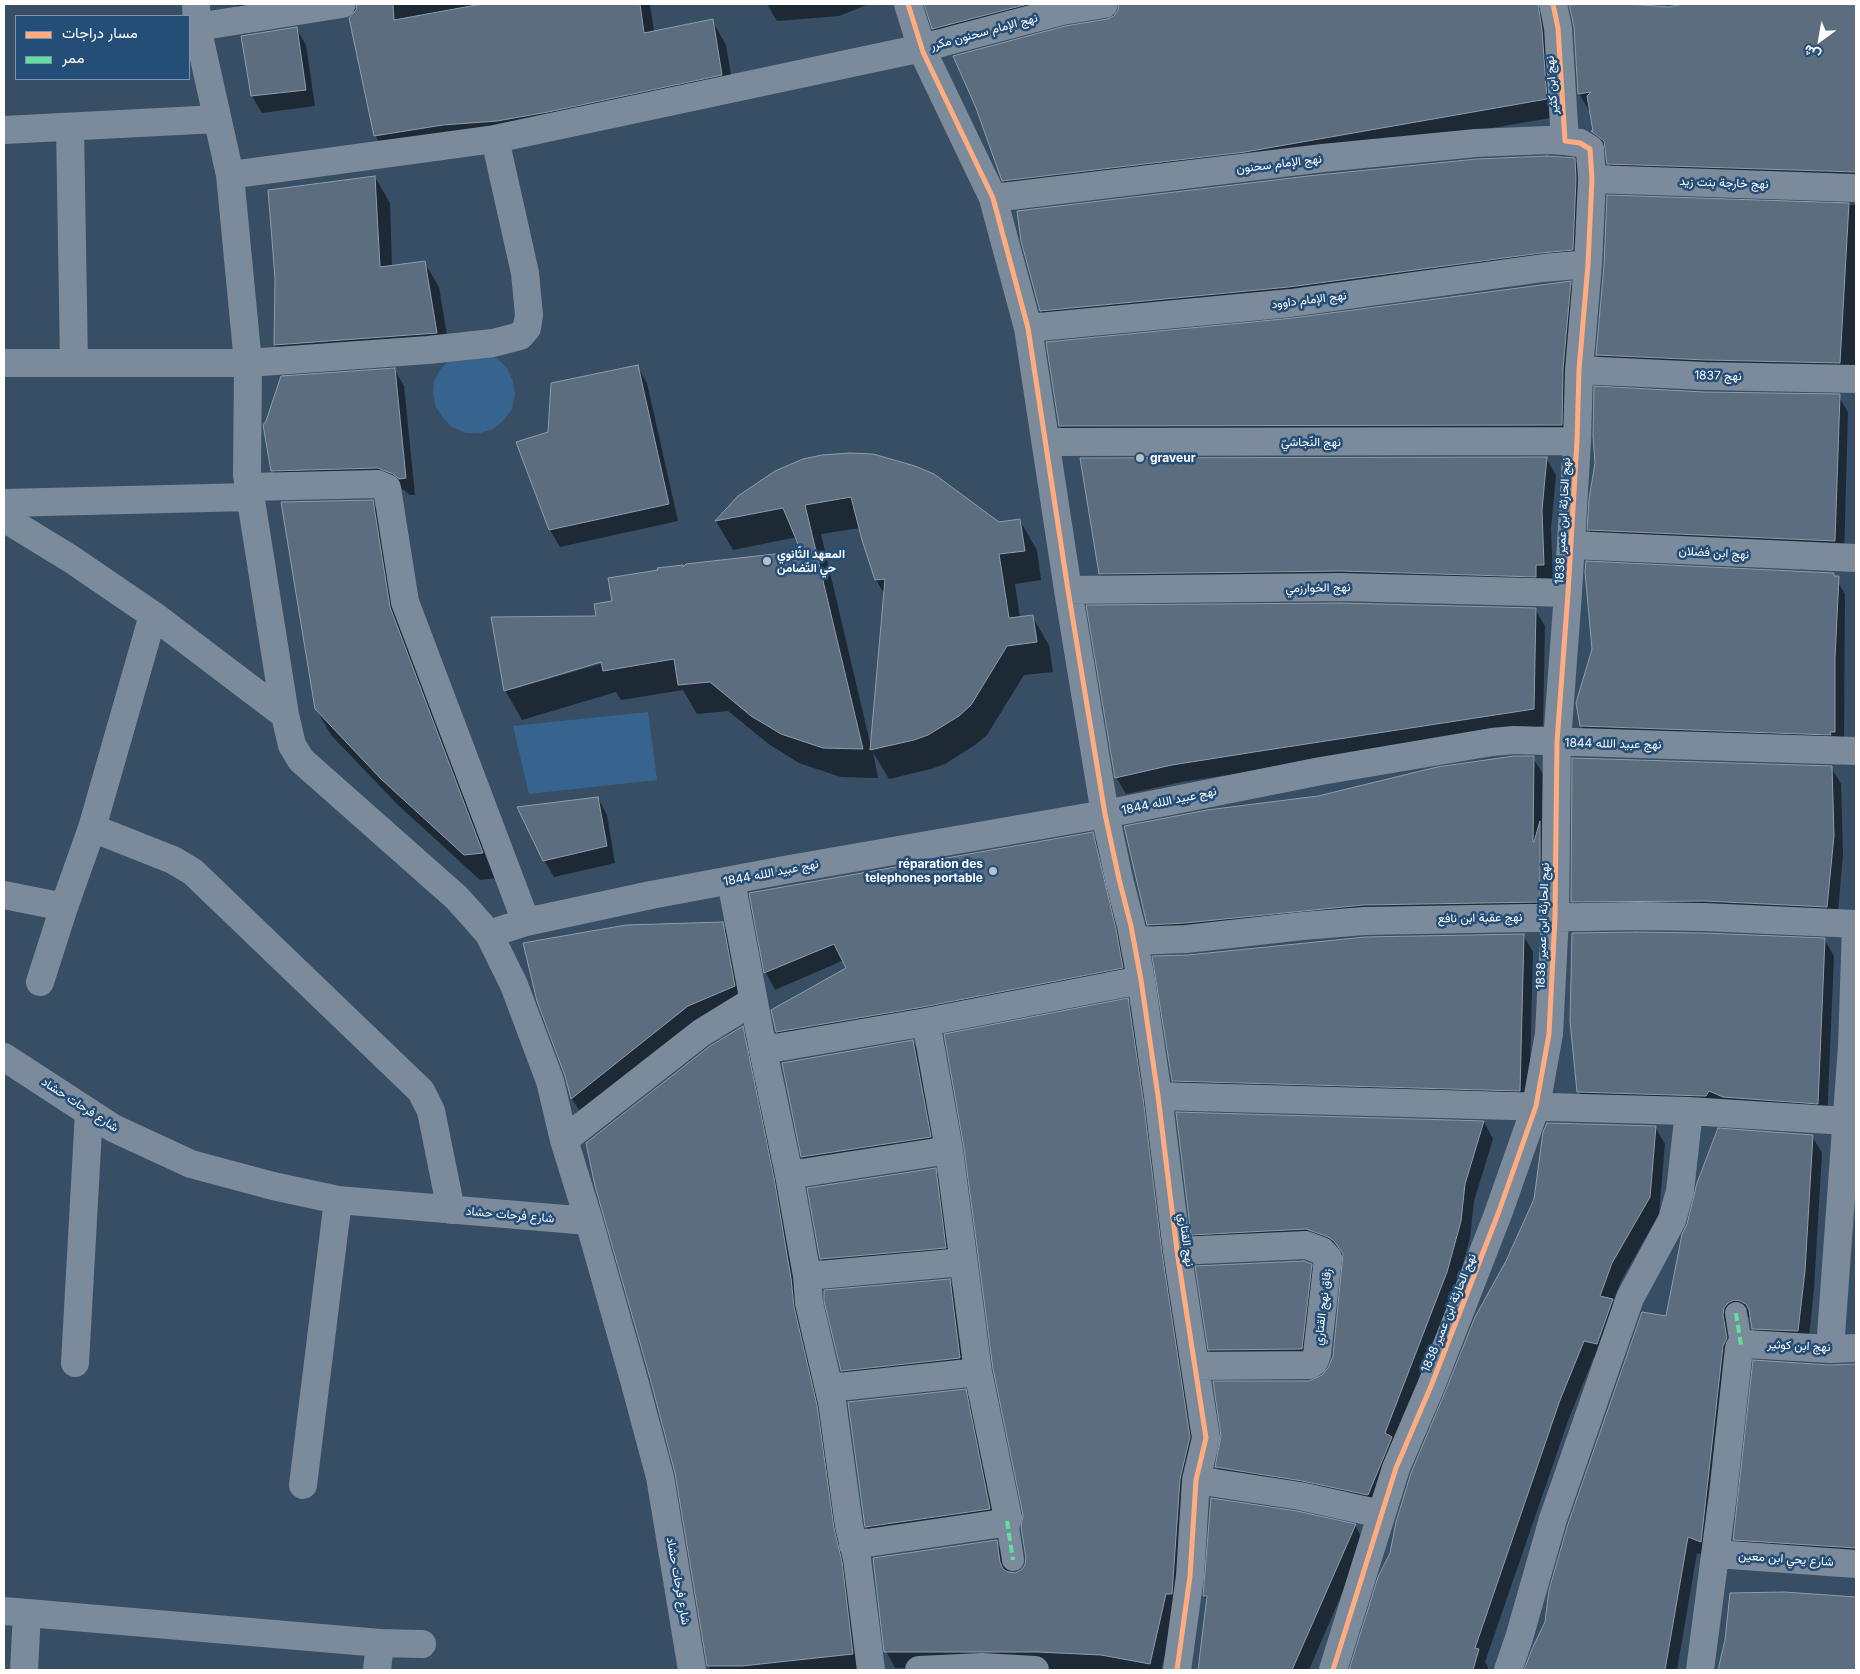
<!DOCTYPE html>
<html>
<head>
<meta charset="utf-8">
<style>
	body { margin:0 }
	#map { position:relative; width:1860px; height:1674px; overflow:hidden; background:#374e64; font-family:Inter,Vazirmatn,sans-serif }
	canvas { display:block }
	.frame { position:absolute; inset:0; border:5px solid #fff; pointer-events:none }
	.legend { position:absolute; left:15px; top:15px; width:175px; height:65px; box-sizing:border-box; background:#244e77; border:1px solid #7c95ad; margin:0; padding:6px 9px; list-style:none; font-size:15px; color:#fff }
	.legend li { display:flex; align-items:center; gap:10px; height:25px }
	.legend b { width:25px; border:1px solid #7c95ad }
	.north { position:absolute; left:1795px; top:15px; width:50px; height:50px; -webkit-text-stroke:4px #244e77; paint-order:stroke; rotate:212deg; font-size:14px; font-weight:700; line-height:20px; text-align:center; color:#fff }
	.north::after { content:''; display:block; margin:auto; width:18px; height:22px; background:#fff; clip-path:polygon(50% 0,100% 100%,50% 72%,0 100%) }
</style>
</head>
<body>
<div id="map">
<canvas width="1860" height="1674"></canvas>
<div class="frame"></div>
<ul class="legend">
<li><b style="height:6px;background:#ffac80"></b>مسار دراجات</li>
<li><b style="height:6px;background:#60e19b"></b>ممر</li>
</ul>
<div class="north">ش</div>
</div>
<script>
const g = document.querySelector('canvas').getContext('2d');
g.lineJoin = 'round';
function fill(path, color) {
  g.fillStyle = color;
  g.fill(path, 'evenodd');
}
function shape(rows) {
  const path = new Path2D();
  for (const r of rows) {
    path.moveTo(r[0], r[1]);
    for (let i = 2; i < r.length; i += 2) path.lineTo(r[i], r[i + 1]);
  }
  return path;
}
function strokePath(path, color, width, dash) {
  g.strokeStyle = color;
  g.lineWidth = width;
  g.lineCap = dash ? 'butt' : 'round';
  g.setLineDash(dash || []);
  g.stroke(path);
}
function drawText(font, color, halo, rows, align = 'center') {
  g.font = font + ' Inter,Vazirmatn,sans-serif';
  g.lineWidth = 5;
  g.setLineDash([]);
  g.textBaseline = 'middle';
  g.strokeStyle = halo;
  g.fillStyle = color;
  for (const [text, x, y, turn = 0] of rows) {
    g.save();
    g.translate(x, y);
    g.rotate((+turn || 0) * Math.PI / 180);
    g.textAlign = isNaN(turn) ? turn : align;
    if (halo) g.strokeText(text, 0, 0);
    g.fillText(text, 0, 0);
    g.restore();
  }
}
const green = shape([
	[486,354,498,359,507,368,513,381,515,395,512,409,504,420,493,429,480,433,466,433,452,427,443,418,436,407,433,394,434,382,440,370,449,360],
	[648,712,657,780,529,794,513,726]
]);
const shadow = shape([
	[235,4,650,4,654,32,712,20,726,45,735,99,389,160,375,135,356,13,250,29],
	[767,4,869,4,839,16,777,21],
	[922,4,1543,4,1556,117,1255,169,1014,198,1003,181,1107,20,1115,17,1120,7,1112,6,944,46,933,29,927,9],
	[1570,4,1614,4,1669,8,1688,4,1856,4,1856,189,1618,181,1608,163,1606,152,1602,149,1593,132,1595,132,1591,111,1589,111,1579,93,1575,27],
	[296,28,306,45,315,106,262,113,252,96,243,37],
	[1574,159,1584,176,1582,266,1051,328,1041,311],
	[375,177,390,203,392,266,424,262,439,287,451,359,290,371,275,345,277,278],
	[1608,196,1856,205,1856,381,1607,373,1597,355,1605,265],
	[1570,283,1580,299,1571,442,1070,443,1060,426,1293,320],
	[637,366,647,383,678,521,560,547,550,530,549,433],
	[394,369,404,386,415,495,410,495,404,490,388,485,282,487,272,470],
	[1704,393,1838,396,1848,412,1844,558,1598,547,1589,530],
	[1546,458,1556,475,1551,528,1553,581,1110,591,1100,574],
	[776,472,999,523,1020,521,1037,550,1041,580,1015,584,1020,618,1032,616,1049,645,1053,672,1024,675,987,735,975,745,945,764,931,769,889,779,873,752,878,778,841,777,799,763,770,745,728,711,697,714,683,690,621,700,616,692,522,720,505,690,598,617,614,602,684,569,803,552,797,537,733,550,716,521,739,497],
	[860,528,876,580,885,595,871,747,821,534],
	[606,659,607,662,514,689,514,686],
	[372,501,387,527,497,878,480,880,397,804,331,735,316,709],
	[1833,574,1845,594,1844,749,1591,743,1581,726,1577,703],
	[1535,609,1545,626,1543,726,1182,782,1126,794,1116,777],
	[1533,758,1543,774,1549,919,1158,941,1148,924,1318,798,1437,768,1494,759],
	[1831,767,1841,784,1843,854,1837,924,1582,918,1572,901],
	[598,798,607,815,615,863,554,877,544,860],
	[1092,833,1102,850,1132,984,786,1048,777,1032,848,968,844,960,775,990,766,973,751,894],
	[722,923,732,940,744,1003,582,1115,572,1099,566,1075],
	[1523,935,1533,952,1529,1107,1183,1097,1173,1080],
	[1824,939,1834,956,1827,1120,1588,1109,1579,1092],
	[1127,1000,1137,1017,1199,1455,1176,1610,1161,1670,895,1668,886,1651,996,1541,1006,1558,1008,1573,1015,1574,1022,1572,1026,1566],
	[742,1028,752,1044,826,1423,862,1670,711,1670,708,1666],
	[913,1041,922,1058,940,1154,812,1174,802,1157,783,1064],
	[1484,1122,1493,1139,1474,1201,1470,1238,1456,1290,1378,1512,1226,1484,1216,1467,1309,1382,1323,1376,1329,1369,1334,1356,1344,1257,1339,1253,1202,1251,1192,1234],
	[1655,1127,1665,1144,1659,1214,1621,1281,1613,1302,1622,1317,1607,1361,1594,1357,1569,1418,1485,1662,1488,1667,1487,1670,1351,1670,1379,1578],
	[1812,1136,1822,1153,1814,1289,1808,1348,1763,1345,1753,1328,1751,1317,1744,1317,1710,1558,1697,1553,1677,1670,1526,1670,1533,1649,1546,1623,1667,1317],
	[935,1169,945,1186,955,1265,831,1276,821,1259],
	[1856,1226,1856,1260,1855,1243],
	[1311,1265,1321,1282,1311,1366,1219,1367,1209,1350],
	[949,1280,959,1297,969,1375,852,1388,842,1371],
	[1856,1365,1856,1564,1744,1556,1734,1539,1829,1366],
	[965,1390,975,1407,999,1526,876,1544,867,1527,849,1403],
	[1355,1525,1364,1542,1309,1670,1199,1670,1208,1602,1204,1596],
	[1784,1593,1856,1598,1856,1670,1720,1670,1726,1641]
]);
const building = shape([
	[357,4,393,4,394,20,482,4,640,4,644,33,713,19,722,75,548,112,497,121,443,125,374,136,349,18,356,10,357,4],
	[924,4,1028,4,932,29,924,4],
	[1119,4,1538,4,1542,30,1547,99,1245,152,1002,181,976,108,953,56,1065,26,1107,19,1114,16,1118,10,1119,4],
	[1569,4,1629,4,1669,7,1683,4,1856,4,1856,172,1607,164,1604,141,1591,131,1593,131,1587,96,1591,92,1578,94,1574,27,1569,4],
	[297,27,306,90,251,96,241,36,297,27],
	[1547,156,1575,158,1576,179,1573,250,1541,253,1289,287,1040,311,1021,241,1017,211,1308,176,1477,159,1547,156],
	[375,176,380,267,425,261,437,333,274,345,275,278,268,190,375,176],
	[1607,195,1849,203,1840,363,1706,360,1596,355,1604,265,1607,195],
	[1571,281,1563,369,1562,425,1059,426,1046,342,1293,318,1571,281],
	[638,365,669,504,549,530,516,442,548,432,551,383,638,365],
	[395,368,406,478,399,479,393,474,378,468,271,471,263,425,266,421,281,376,395,368],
	[1594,386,1704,392,1840,394,1835,541,1587,530,1589,499,1595,463,1593,436,1594,386],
	[850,453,873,454,915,466,934,474,999,522,1020,519,1025,551,999,554,1009,618,1033,615,1037,642,1007,646,971,705,959,716,928,735,914,740,870,750,885,579,875,580,862,540,851,497,805,505,863,749,823,748,781,734,751,716,710,682,678,685,674,659,603,671,601,662,504,691,491,617,596,616,594,604,612,601,608,578,658,570,657,568,683,565,683,567,686,564,801,551,783,508,715,521,738,496,775,471,803,459,822,455,850,453],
	[1547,457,1542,510,1544,565,1536,565,1536,577,1341,571,1099,574,1080,458,1547,457],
	[373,500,390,607,483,853,464,855,381,779,315,709,281,502,373,500],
	[1586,561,1834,573,1834,576,1839,576,1835,658,1835,732,1830,732,1831,735,1580,726,1576,703,1592,649,1585,572,1586,561],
	[1341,603,1536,608,1534,709,1254,752,1172,765,1115,778,1086,605,1341,603],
	[1514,756,1534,756,1533,842,1534,842,1540,821,1540,902,1363,905,1185,923,1147,925,1124,826,1207,810,1318,796,1437,767,1514,756],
	[1572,758,1832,766,1834,836,1827,907,1704,901,1571,902,1572,758],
	[598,797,607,846,543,861,517,807,598,797],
	[1093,832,1116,929,1123,968,923,1007,776,1032,771,1010,846,968,834,944,764,973,749,893,1093,832],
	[723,922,735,986,688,1006,571,1099,565,1076,537,1001,523,943,626,925,723,922],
	[1637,932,1704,933,1825,938,1818,1104,1723,1097,1709,1091,1706,1096,1704,1096,1577,1092,1570,1021,1572,933,1637,932],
	[1524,934,1520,1091,1172,1081,1152,956,1188,955,1365,937,1524,934],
	[1128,998,1143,1098,1162,1253,1190,1437,1180,1479,1172,1594,1166,1594,1150,1664,1101,1655,1037,1652,884,1652,873,1558,997,1540,1000,1562,1003,1569,1008,1572,1015,1573,1021,1570,1025,1565,1026,1558,1021,1527,1023,1515,993,1369,964,1148,944,1034,1128,998],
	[743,1026,774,1178,791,1278,794,1307,817,1405,834,1528,842,1562,853,1654,742,1666,707,1666,675,1473,650,1378,595,1186,586,1143,710,1046,743,1026],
	[913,1040,931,1137,801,1157,782,1063,913,1040],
	[1176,1112,1484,1121,1465,1184,1461,1221,1447,1272,1385,1433,1392,1437,1368,1495,1302,1481,1215,1467,1221,1436,1213,1381,1309,1381,1322,1375,1328,1368,1333,1356,1343,1254,1334,1241,1328,1237,1306,1229,1191,1235,1176,1112],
	[1547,1123,1656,1126,1650,1197,1612,1263,1600,1296,1613,1299,1597,1344,1584,1341,1560,1400,1475,1648,1479,1649,1473,1670,1349,1670,1378,1577,1390,1553,1396,1522,1411,1473,1445,1392,1475,1317,1506,1261,1534,1199,1543,1132,1547,1123],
	[1718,1128,1813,1135,1805,1271,1798,1331,1752,1329,1749,1310,1746,1304,1740,1301,1734,1300,1728,1303,1724,1308,1723,1315,1727,1338,1723,1346,1701,1542,1688,1537,1665,1670,1524,1670,1532,1649,1545,1622,1549,1590,1568,1524,1642,1312,1666,1316,1682,1234,1687,1224,1697,1183,1718,1128],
	[936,1168,946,1248,820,1259,807,1188,936,1168],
	[1304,1261,1312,1264,1302,1349,1208,1350,1195,1266,1304,1261],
	[950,1279,960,1358,841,1371,824,1301,824,1290,950,1279],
	[1753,1360,1829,1365,1856,1364,1856,1548,1733,1540,1753,1360],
	[966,1389,990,1509,865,1527,848,1402,966,1389],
	[1211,1498,1297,1511,1356,1524,1292,1670,1198,1670,1207,1596,1203,1596,1211,1498],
	[1784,1592,1856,1597,1856,1670,1718,1670,1725,1640,1730,1593,1784,1592]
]);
const pedestrian = shape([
	[1736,1313,1741,1345],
	[1007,1521,1013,1560]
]);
const minor = shape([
	[196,4,197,27,230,175,248,363,247,475,285,715],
	[908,4,923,52,993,198,1028,328,1068,590,1105,814,1119,879,1131,926,1141,980,1158,1096,1177,1251,1206,1438,1196,1480,1190,1576,1177,1670],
	[197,27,342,4],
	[70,127,74,363],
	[4,130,217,119],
	[230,175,495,139],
	[1592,179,1856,188],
	[993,198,1323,158,1476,143,1547,140,1565,141],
	[1028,328,1291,303,1543,268,1588,264],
	[4,363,248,363,428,350,493,343,520,336,527,328,529,315,525,273,495,139,922,48,1062,11,1104,4],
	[1579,370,1705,376,1856,379],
	[1046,442,1577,441],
	[249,487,378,484,387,488,405,602,526,922],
	[4,503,250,497],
	[4,518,71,559,153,615,285,715,292,745,301,760,457,898,489,934,514,985,550,1081,564,1140,589,1221],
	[1571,545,1856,558],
	[1068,590,1341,587,1568,593],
	[92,828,173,860,193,872,421,1091,431,1111,451,1210],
	[731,881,763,1050,789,1175,807,1276,809,1303,832,1402,849,1526,857,1559,871,1670],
	[4,895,64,907],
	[489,934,526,922,651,895,790,869,1105,814,1321,771,1492,742,1514,740,1856,751],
	[1134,941,1186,939,1303,926,1364,921,1637,916,1704,917,1856,924],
	[40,982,64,907,92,828,153,615],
	[763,1050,926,1022,1141,980],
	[4,1057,113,1128,191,1164,273,1186,338,1200,589,1221,634,1380,660,1477,692,1670],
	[1158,1096,1689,1111,1846,1121],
	[564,1140,701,1033,753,1001],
	[789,1175,949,1150],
	[1177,1251,1306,1245,1322,1251,1328,1258,1317,1354,1314,1362,1309,1365,1195,1366],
	[807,1276,963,1262],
	[1830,1349,1852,1046,1856,926],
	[75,1363,89,1112],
	[829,1388,978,1372],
	[1196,1480,1300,1496,1381,1514],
	[303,1485,338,1200],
	[853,1545,1003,1523,1007,1521,1008,1518,978,1372,949,1150,926,1022],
	[1716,1554,1856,1564],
	[4,1611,380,1643,422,1644],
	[24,1670,27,1613],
	[377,1670,380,1643],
	[1333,1670,1396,1468,1431,1386,1498,1214,1536,1106,1549,1034,1555,917,1557,742,1568,593,1577,441,1579,370,1588,264,1592,179,1590,149,1580,143,1565,141,1558,28,1553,4],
	[1508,1670,1519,1638,1553,1519,1630,1298,1672,1220,1675,1209,1680,1191,1689,1111],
	[1700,1670,1723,1494,1739,1348,1741,1345,1746,1344,1830,1349,1856,1348]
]);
const tertiary = shape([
	[919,1670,982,1667,1035,1670]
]);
const quiet = shape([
	[1736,1313,1741,1345],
	[1007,1521,1013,1560]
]);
const cycleway = shape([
	[908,4,923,52,993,198,1028,328,1068,590,1105,814,1119,879,1131,926,1141,980,1158,1096,1177,1251,1206,1438,1196,1480,1190,1576,1177,1670],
	[1333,1670,1396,1468,1431,1386,1498,1214,1536,1106,1549,1034,1555,917,1557,742,1568,593,1577,441,1579,370,1588,264,1592,179,1590,149,1580,143,1565,141,1558,28,1553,4]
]);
const markers = [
	[1140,458,5,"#b9c1c9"],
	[767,561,5,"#b9c1c9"],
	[993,871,5,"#b9c1c9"]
];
const streetNames = [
	["نهج الإمام سحنون مكرر",984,32,-15],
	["نهج ابن كثير",1552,85,-94],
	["نهج الإمام سحنون",1279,164,-7],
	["نهج خارجة بنت زيد",1724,183,2],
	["نهج الإمام داوود",1309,300,-7],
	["نهج 1837",1718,376,1],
	["نهج النّجاشيّ",1311,442],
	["نهج الحارثة ابن عمير 1838",1563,521,-87],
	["نهج ابن فضلان",1714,553,3],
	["نهج الخوارزمي",1318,588,-1],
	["نهج عبيد اللله 1844",1613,744,1],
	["نهج عبيد اللله 1844",1169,801,-12],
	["نهج عبيد اللله 1844",771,873,-11],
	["نهج عقبة ابن نافع",1480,918,-1],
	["نهج الحارثة ابن عمير 1838",1543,926,-88],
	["شارع فرحات حشاد",80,1105,33],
	["شارع فرحات حشاد",510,1215,5],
	["نهج القتاري",1186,1240,82],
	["زقاق نهج القتاري",1323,1307,-83],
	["نهج الحارثة ابن عمير 1838",1449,1313,-68],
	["نهج ابن كوثير",1799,1346,3],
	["شارع يحي ابن معين",1786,1559,4],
	["شارع فرحات حشاد",678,1581,80]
];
const poiNames = [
	["graveur",1150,458],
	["المعهد الثّانوي",777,554],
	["حي التّضامن",777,568],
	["réparation des",983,864,"right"],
	["telephones portable",983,878,"right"]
];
fill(green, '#37648e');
fill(shadow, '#0007');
fill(building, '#5b6d7e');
strokePath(building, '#8e9dab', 1);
strokePath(pedestrian, '#7b8b9b', 22);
strokePath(minor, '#7b8b9b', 28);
strokePath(tertiary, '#7b8b9b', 28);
strokePath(quiet, '#60e19b', 4, [8, 4]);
strokePath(cycleway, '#ffac80', 5);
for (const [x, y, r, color] of markers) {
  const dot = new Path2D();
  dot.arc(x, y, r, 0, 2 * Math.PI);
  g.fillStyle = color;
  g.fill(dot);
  strokePath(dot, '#244e77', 2);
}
drawText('12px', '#fff', '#244e77', streetNames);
drawText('bold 12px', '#fff', '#244e77', poiNames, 'left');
</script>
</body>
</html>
